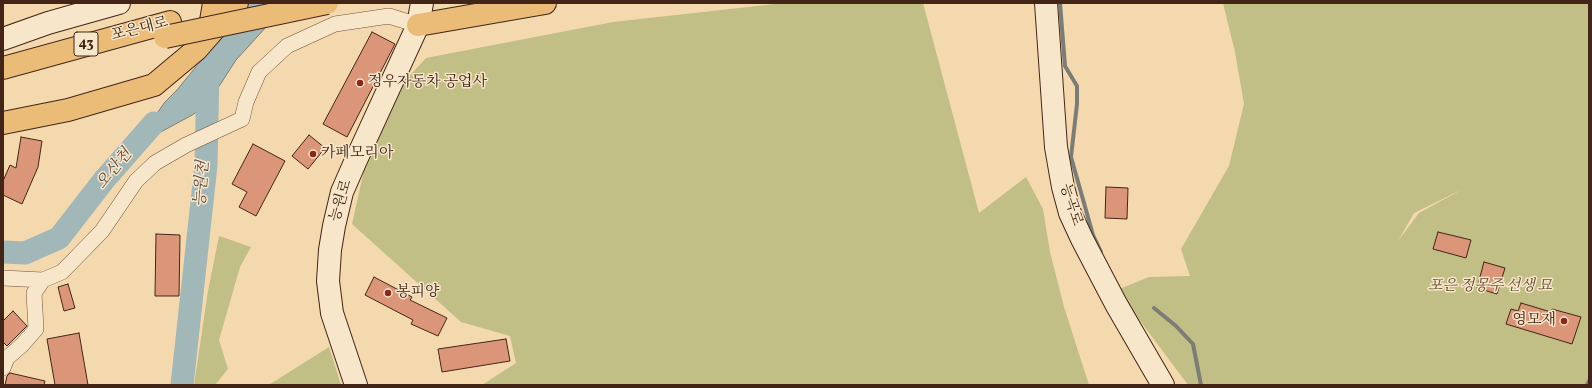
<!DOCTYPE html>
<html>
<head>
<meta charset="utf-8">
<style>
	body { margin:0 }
	#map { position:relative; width:1592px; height:388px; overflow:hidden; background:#f4d9ae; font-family:Vollkorn,serif }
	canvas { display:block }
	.frame { position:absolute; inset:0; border:4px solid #432518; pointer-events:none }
</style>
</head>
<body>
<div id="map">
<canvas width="1592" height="388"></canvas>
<div class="frame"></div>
</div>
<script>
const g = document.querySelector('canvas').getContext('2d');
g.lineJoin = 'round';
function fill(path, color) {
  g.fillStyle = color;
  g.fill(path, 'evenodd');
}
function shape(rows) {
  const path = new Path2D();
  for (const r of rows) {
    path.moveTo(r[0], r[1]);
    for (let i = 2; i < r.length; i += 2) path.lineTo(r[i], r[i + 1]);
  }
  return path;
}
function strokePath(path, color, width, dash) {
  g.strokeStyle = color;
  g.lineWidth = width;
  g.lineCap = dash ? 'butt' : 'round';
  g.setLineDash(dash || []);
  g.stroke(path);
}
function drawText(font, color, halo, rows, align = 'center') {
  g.font = font + ' Vollkorn,"Noto Serif KR",serif';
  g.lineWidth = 3;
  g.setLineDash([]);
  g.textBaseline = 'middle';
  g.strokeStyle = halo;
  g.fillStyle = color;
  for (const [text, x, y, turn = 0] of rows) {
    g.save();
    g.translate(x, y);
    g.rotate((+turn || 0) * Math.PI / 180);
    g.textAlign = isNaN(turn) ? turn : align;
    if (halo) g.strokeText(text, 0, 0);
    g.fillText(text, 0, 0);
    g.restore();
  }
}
const green = shape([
	[784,3,923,3,979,213,1026,177,1043,209,1050,252,1064,307,1089,385,482,385,516,363,510,336,461,322,352,224,365,166,404,82,426,58,613,22],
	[1223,3,1589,3,1589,385,1188,385,1117,290,1149,277,1190,276,1181,249,1229,166,1244,104,1235,52],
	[1463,189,1419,213,1398,241,1414,213],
	[219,236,251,247,240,267,219,340,228,369,215,385,194,385,208,291],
	[329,347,341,385,267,385,272,383]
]);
const water = shape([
	[248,3,288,3,236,60,214,94,194,114,133,147,165,102,177,90,248,3]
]);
const stream = shape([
	[1060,3,1065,66,1077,86,1077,104,1071,157,1093,235,1101,252],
	[1154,308,1176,326,1193,344,1201,385],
	[1587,385,1589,381]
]);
const river = shape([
	[3,252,25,253,59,238,104,180,154,123],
	[182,385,206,165,208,70]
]);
const building = shape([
	[372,32,395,44,347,137,323,124,372,32],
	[309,135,325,148,308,169,292,156,309,135],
	[21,137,42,141,38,167,22,204,3,195,3,181,10,165,16,168,21,137],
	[253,144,285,161,256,216,239,207,247,192,232,184,253,144],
	[1106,187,1128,188,1127,219,1105,218,1106,187],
	[1438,232,1471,240,1466,258,1433,249,1438,232],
	[156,234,180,235,179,296,155,296,156,234],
	[1484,262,1505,268,1497,294,1477,288,1484,262],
	[374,277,412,297,410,300,447,318,438,336,411,324,413,320,365,295,374,277],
	[68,284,75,308,64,311,58,287,68,284],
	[1521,303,1551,312,1552,309,1581,317,1572,344,1506,324,1511,309,1518,311,1521,303],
	[13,311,27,326,7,346,3,342,3,321,13,311],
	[79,333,88,385,55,385,47,339,79,333],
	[506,339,510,361,442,372,438,349,506,339],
	[10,373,45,381,44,385,5,385,7,376,10,373]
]);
const street = shape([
	[3,278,43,280,62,272,102,231,136,181,155,163,186,145,242,119,246,102,259,72,287,46,335,24,389,16,418,25],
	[3,368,7,358,22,345,36,329,34,293,43,280]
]);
const secondary = shape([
	[1046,3,1056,147,1063,187,1070,213,1082,239,1116,304,1163,385],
	[3,39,48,23,119,3],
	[356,385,332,313,328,281,330,250,334,226,342,192,356,160,418,25,422,3]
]);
const highway = shape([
	[418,25,545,3],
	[206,35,211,21,214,3],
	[3,68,170,22],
	[3,123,68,110,154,85,197,49,237,3]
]);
const highwayBridge = shape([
	[165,37,327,3]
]);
const markers = [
	[360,83,4,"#8f2418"],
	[313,154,4,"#8f2418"],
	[388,293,4,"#8f2418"],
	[1564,321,4,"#8f2418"]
];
const shields = [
	[86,44,24]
];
const shieldNames = [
	["43",86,44]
];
const streetNames = [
	["포은대로",140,30,-14],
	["능원로",342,201,-73],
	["능곡로",1070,205,72]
];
const poiNames = [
	["정우자동차 공업사",368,83],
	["카페모리아",321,154],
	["봉피양",396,293],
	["영모재",1556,321,"right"]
];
const parkNames = [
	["포은 정몽주 선생 묘",1490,287]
];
const waterNames = [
	["오산천",115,170,-51],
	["능원천",203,184,-85]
];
fill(green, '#c1be86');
fill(water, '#a2b7b7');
strokePath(water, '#7c7d77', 1);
strokePath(stream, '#7c7d77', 4);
strokePath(river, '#a2b7b7', 23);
fill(building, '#db9679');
strokePath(building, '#432518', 1);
strokePath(street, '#6f523e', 16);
strokePath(secondary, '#432518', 24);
strokePath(highway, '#432518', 24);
strokePath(street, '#f8e6ca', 15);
strokePath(secondary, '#f8e6ca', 22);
strokePath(highway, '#eabc77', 22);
strokePath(highwayBridge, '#432518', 24, []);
strokePath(highwayBridge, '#eabc77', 22);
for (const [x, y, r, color] of markers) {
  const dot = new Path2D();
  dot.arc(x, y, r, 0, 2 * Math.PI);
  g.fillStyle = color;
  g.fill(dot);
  strokePath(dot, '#f8e6ca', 1.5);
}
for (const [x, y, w] of shields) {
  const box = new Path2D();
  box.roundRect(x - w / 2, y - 12, w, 24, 3);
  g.fillStyle = '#f8e6ca';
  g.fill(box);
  strokePath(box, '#432518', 1);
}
drawText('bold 14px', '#432518', null, shieldNames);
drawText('15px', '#432518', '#f8e6ca', streetNames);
drawText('15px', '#432518', '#f8e6ca', poiNames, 'left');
drawText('italic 15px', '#624b34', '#f8e6ca', parkNames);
drawText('italic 16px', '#5b4a40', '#f8e6ca', waterNames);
</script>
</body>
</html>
